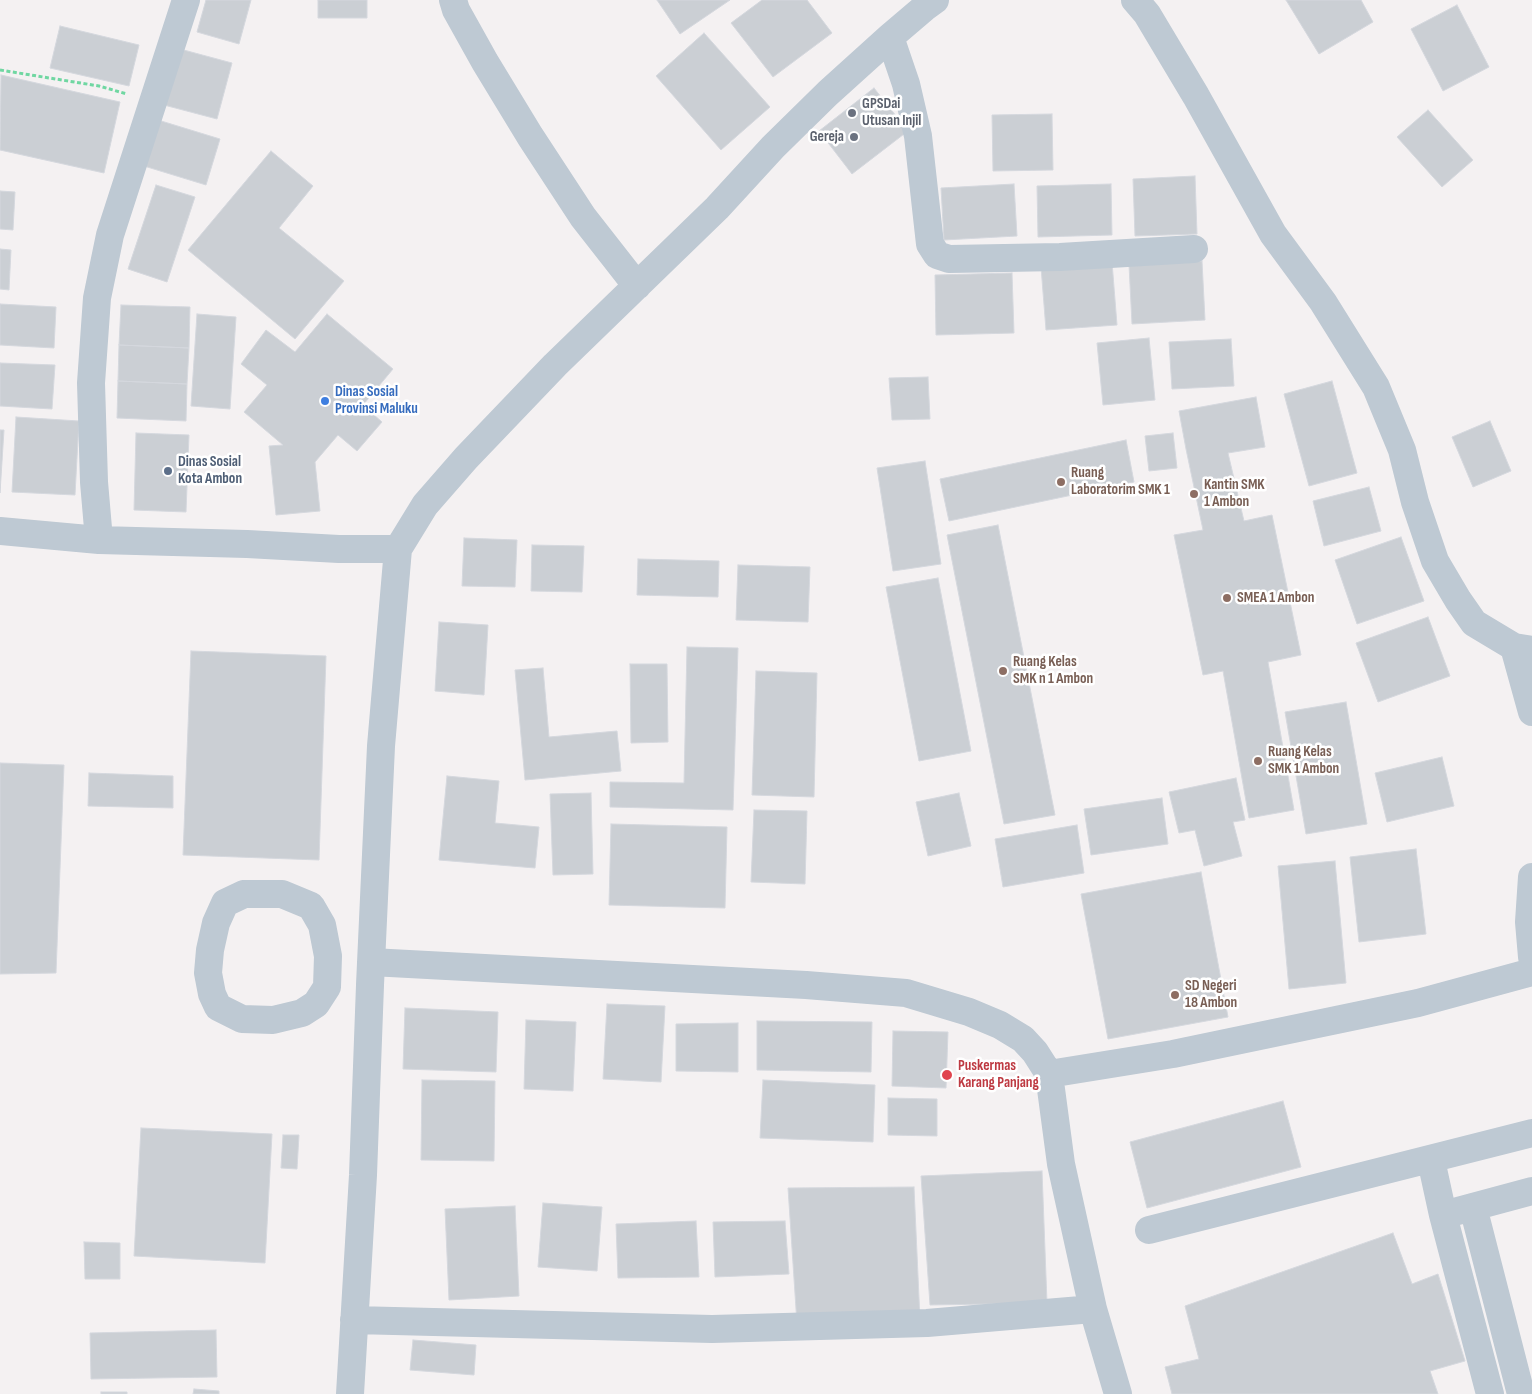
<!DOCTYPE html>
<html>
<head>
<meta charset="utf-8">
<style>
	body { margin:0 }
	canvas { display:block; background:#f4f1f2 }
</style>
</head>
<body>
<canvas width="1532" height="1394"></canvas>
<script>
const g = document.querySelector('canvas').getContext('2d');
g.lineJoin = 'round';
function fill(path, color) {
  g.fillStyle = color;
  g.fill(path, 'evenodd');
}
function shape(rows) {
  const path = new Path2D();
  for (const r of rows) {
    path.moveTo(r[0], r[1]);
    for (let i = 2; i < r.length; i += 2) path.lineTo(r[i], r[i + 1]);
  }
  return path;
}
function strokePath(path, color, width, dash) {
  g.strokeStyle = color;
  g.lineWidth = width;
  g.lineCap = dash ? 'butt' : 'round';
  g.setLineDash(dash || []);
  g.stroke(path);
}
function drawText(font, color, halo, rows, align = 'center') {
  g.font = font + ' "Sofia Sans Condensed",sans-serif';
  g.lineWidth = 5;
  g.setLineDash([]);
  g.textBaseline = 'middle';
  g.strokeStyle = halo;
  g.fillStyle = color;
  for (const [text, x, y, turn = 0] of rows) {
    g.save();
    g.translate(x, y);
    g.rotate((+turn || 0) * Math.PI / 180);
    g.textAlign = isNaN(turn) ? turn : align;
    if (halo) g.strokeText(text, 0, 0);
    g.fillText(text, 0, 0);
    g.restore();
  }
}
const building = shape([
	[206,0,251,0,239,44,197,32,206,0],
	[318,0,367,0,367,18,318,18,318,0],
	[657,0,730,0,680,34,657,0],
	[762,0,807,0,832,33,773,77,731,23,762,0],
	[1286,0,1361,0,1373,22,1319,54,1286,0],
	[1457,5,1489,67,1443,91,1411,29,1457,5],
	[60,26,139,45,129,86,50,68,60,26],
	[704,33,770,107,721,150,656,76,704,33],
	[180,49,232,63,217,119,164,105,180,49],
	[1,75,120,102,104,173,0,150,1,75],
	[874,88,908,131,852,174,819,131,874,88],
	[1428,110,1473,160,1442,187,1397,137,1428,110],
	[1052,114,1053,170,993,171,992,115,1052,114],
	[158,120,220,139,206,185,144,166,158,120],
	[271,151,313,186,279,228,344,281,295,339,188,250,271,151],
	[1195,176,1197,234,1135,236,1133,179,1195,176],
	[1014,184,1017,236,944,240,941,188,1014,184],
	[1111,184,1112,235,1038,237,1037,186,1111,184],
	[156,185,195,197,167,282,128,269,156,185],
	[0,191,15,192,13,230,0,229,0,191],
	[0,249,11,250,9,290,0,289,0,249],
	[1202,261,1205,320,1132,324,1129,265,1202,261],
	[1112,262,1117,325,1046,330,1041,267,1112,262],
	[1012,273,1014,333,936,335,935,275,1012,273],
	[0,304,56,307,54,348,0,345,0,304],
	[121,305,190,307,189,348,119,345,121,305],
	[197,314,236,317,230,409,191,406,197,314],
	[327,314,393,369,363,405,382,422,357,451,338,435,315,462,320,511,276,515,269,446,283,445,244,412,267,385,241,364,266,330,295,352,327,314],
	[1149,338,1155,400,1103,405,1097,343,1149,338],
	[1231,339,1234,386,1172,389,1169,342,1231,339],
	[119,345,189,348,187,384,118,381,119,345],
	[0,363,55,365,52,409,0,406,0,363],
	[928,377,930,419,892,420,889,378,928,377],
	[118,381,187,384,186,421,117,418,118,381],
	[1332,381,1357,473,1309,486,1284,394,1332,381],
	[1256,397,1265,447,1228,453,1244,521,1272,515,1301,655,1268,662,1294,810,1249,818,1223,671,1203,675,1174,535,1203,530,1186,449,1179,411,1256,397],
	[16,417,79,421,75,495,12,492,16,417],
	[1490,421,1511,471,1473,487,1452,437,1490,421],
	[0,430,4,430,0,493,0,430],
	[136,433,189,435,186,512,134,510,136,433],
	[1173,433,1177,468,1149,471,1145,436,1173,433],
	[1126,440,1134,482,949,521,940,479,1126,440],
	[925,461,941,564,893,571,877,468,925,461],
	[1369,487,1381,531,1324,546,1313,501,1369,487],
	[998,525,1055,815,1004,824,947,535,998,525],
	[1401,537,1424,601,1357,624,1335,560,1401,537],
	[464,538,517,540,515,587,462,586,464,538],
	[532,545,584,546,582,592,531,591,532,545],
	[638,559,719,561,718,597,637,595,638,559],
	[738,565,810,567,808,622,736,620,738,565],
	[938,578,971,751,919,761,886,587,938,578],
	[1428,617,1450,676,1378,702,1356,643,1428,617],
	[439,622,488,625,484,695,435,691,439,622],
	[687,647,738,648,733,810,610,807,610,782,684,783,687,647],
	[191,651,326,656,319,860,183,855,191,651],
	[630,664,667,664,668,742,631,743,630,664],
	[543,668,549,737,617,731,621,771,525,780,515,670,543,668],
	[756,671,817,673,814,797,752,795,756,671],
	[1346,702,1367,824,1306,834,1285,712,1346,702],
	[1442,757,1454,806,1387,822,1375,773,1442,757],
	[0,763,64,765,56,973,0,974,0,763],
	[89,773,173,776,173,808,88,806,89,773],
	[447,776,499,781,495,823,539,827,535,868,439,860,447,776],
	[1236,778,1245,820,1233,822,1242,856,1204,866,1195,830,1179,833,1169,792,1236,778],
	[591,793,593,874,553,875,550,794,591,793],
	[959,793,971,846,928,856,916,802,959,793],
	[1162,798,1168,844,1091,855,1084,809,1162,798],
	[754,810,807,811,805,884,751,882,754,810],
	[611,824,727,827,725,908,609,905,611,824],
	[1077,825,1084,873,1003,887,995,839,1077,825],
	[1416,849,1426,934,1359,942,1350,857,1416,849],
	[1335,861,1346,983,1289,989,1278,866,1335,861],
	[1201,872,1228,1017,1108,1039,1081,894,1201,872],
	[607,1004,665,1006,661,1082,603,1079,607,1004],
	[405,1008,498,1012,496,1072,403,1069,405,1008],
	[526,1020,576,1022,573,1091,524,1089,526,1020],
	[757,1021,872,1022,871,1072,757,1070,757,1021],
	[738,1023,738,1072,676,1071,676,1024,738,1023],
	[893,1031,948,1032,946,1088,892,1086,893,1031],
	[422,1080,495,1081,494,1161,421,1160,422,1080],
	[763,1080,875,1085,873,1142,760,1138,763,1080],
	[888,1098,937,1099,937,1136,888,1135,888,1098],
	[1283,1101,1301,1167,1147,1208,1130,1142,1283,1101],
	[141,1128,272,1134,265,1263,134,1256,141,1128],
	[283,1135,299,1135,297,1169,281,1168,283,1135],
	[1042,1171,1047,1303,930,1305,921,1176,1042,1171],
	[914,1187,920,1320,797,1324,788,1188,914,1187],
	[543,1203,602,1207,597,1271,538,1267,543,1203],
	[515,1206,519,1296,449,1300,445,1209,515,1206],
	[696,1221,699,1277,618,1278,616,1224,696,1221],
	[785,1221,789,1274,715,1277,713,1222,785,1221],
	[1393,1233,1412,1284,1438,1274,1465,1361,1430,1371,1438,1394,1172,1394,1165,1367,1199,1359,1185,1306,1393,1233],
	[84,1242,120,1243,120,1279,85,1279,84,1242],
	[216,1330,217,1377,91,1379,90,1333,216,1330],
	[413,1340,476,1345,474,1375,410,1370,413,1340],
	[194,1389,219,1391,219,1394,193,1394,194,1389],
	[101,1392,127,1392,127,1394,101,1394,101,1392]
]);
const path = shape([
	[0,70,99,86,127,94]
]);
const minor = shape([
	[453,0,456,10,485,62,530,136,583,217,637,286],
	[1135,0,1147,14,1196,96,1273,234,1323,302,1376,387,1402,450,1415,502,1435,561,1458,600,1474,623,1514,647,1532,650],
	[890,37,906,84,918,136,930,244,937,255,949,259,1060,257,1194,249],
	[0,531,99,540,247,544,339,549,398,549],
	[99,540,94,482,91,383,97,298,110,235,186,0],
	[1514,647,1532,712],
	[1532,877,1529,922,1532,957],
	[244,894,282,894,311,906,322,925,328,956,327,987,316,1004,302,1013,273,1020,242,1019,218,1007,212,994,208,973,210,950,216,923,225,903,244,894],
	[371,962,806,985,906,993,969,1012,1000,1025,1023,1039,1035,1052,1049,1074,1061,1164,1093,1309,1118,1394],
	[1049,1074,1173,1054,1418,1003,1532,972],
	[1431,1160,1443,1215,1490,1394],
	[1473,1207,1521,1394],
	[1454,1212,1532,1191],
	[1149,1230,1532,1133],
	[354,1320,712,1329,927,1323,1093,1309],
	[350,1394,363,1175,370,985,381,746,398,549,425,505,466,458,555,365,717,208,773,147,828,93,890,37,924,8,935,0]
]);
const markers = [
	[852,113,5,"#6b7280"],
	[854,137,5,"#6b7280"],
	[325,401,5,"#3f7fe0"],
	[168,471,5,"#5c6f8a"],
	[1061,482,5,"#8d6e63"],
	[1194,494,5,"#8d6e63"],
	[1227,598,5,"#8d6e63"],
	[1003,671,5,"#8d6e63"],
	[1258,761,5,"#8d6e63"],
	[1175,995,5,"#8d6e63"],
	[947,1075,6,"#e0444e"]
];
const worshipNames = [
	["GPSDai",862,104],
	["Utusan Injil",862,121],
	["Gereja",844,137,"right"]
];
const shopNames = [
	["Dinas Sosial",335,392],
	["Provinsi Maluku",335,409]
];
const serviceNames = [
	["Dinas Sosial",178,462],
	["Kota Ambon",178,479]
];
const educationNames = [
	["Ruang",1071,473],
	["Laboratorim SMK 1",1071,490],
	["Kantin SMK",1204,485],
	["1 Ambon",1204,502],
	["SMEA 1 Ambon",1237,598],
	["Ruang Kelas",1013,662],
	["SMK n 1 Ambon",1013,679],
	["Ruang Kelas",1268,752],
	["SMK 1 Ambon",1268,769],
	["SD Negeri",1185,986],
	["18 Ambon",1185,1003]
];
const healthNames = [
	["Puskermas",958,1066],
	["Karang Panjang",958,1083]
];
fill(building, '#cbcfd4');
strokePath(building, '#d5d8de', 1);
strokePath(path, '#70d7a2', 3, [4, 2.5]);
strokePath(minor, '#bec9d3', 28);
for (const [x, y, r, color] of markers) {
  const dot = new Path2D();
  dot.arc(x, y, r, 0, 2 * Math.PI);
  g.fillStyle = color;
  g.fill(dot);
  strokePath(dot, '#fff', 2);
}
drawText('bold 15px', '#5b616d', '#fff', worshipNames, 'left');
drawText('bold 15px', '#366cbe', '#fff', shopNames, 'left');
drawText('bold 15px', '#4e5e75', '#fff', serviceNames, 'left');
drawText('bold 15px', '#785e54', '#fff', educationNames, 'left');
drawText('bold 15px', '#be3a42', '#fff', healthNames, 'left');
</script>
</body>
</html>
